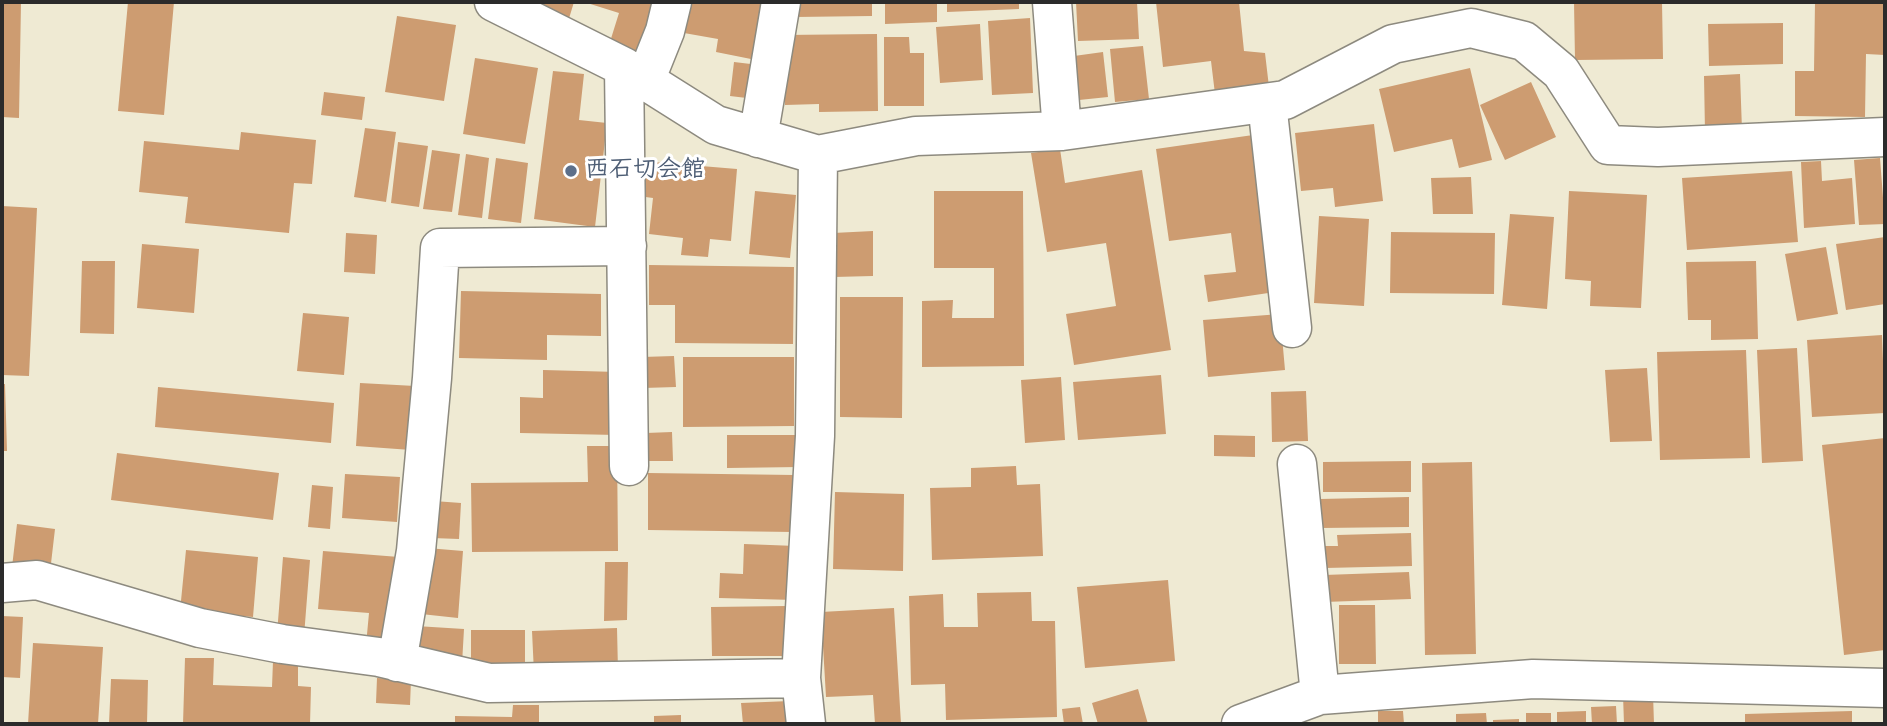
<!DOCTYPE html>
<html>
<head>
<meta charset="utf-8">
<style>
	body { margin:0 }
	#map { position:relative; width:1887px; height:726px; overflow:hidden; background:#efead3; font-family:Mynerve,sans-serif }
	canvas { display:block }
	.frame { position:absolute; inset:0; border:4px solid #2b2b2b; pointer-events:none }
</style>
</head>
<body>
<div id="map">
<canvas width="1887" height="726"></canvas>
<div class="frame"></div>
</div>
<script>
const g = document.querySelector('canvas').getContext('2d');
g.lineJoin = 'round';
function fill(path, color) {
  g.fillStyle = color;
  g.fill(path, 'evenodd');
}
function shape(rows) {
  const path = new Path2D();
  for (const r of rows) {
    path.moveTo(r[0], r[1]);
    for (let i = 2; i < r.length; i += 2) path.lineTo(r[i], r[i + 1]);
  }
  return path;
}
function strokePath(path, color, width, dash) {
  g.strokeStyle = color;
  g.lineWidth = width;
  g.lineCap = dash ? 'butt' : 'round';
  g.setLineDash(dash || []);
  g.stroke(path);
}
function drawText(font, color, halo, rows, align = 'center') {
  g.font = font + ' Mynerve,"Klee One",sans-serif';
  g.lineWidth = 6;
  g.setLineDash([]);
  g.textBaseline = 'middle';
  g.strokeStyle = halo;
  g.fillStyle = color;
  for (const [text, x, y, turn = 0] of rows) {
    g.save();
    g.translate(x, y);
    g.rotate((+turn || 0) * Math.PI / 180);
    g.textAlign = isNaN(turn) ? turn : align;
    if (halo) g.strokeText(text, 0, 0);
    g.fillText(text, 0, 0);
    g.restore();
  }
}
const building = shape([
	[2,2,21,2,19,118,2,117],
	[128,2,174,2,164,115,118,111],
	[532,2,574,2,567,25],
	[584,2,663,2,646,56,609,45,619,13],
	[690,2,767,2,756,60,716,52,718,39,684,33],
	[795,2,872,2,872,16,795,17],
	[885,2,937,2,937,22,885,24],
	[947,2,1019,2,1019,9,947,12],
	[1076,2,1137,2,1139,39,1078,41],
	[1156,2,1239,2,1244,51,1265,53,1269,87,1215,94,1211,61,1163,67],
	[1574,2,1662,2,1663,59,1575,60],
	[1815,2,1885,2,1885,55,1866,54,1865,117,1795,116,1795,71,1814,71],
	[397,16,456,25,444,101,385,92],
	[1030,18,1033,93,992,95,988,21],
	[1783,23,1783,64,1709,66,1708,24],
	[980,24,983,80,940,83,936,27],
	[877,34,878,111,819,112,819,104,785,105,783,35],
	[884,37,909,37,910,53,924,53,924,106,884,106],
	[1143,46,1149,99,1115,102,1110,49],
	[1103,52,1108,97,1079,100,1074,56],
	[475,58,538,68,525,144,463,134],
	[734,62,759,65,755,99,730,96],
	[1470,68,1492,160,1459,168,1452,139,1394,152,1379,89],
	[553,71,584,74,579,120,607,123,595,227,534,219],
	[1740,74,1742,130,1705,132,1704,76],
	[1531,82,1556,137,1505,160,1480,105],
	[324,92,365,97,362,120,321,115],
	[1374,124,1383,201,1335,207,1333,188,1301,191,1295,133],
	[365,128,396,132,386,202,354,197],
	[241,132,316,140,312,184,294,183,289,233,185,223,188,197,139,192,144,141,239,150],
	[1253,135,1275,292,1208,302,1204,275,1236,272,1231,233,1169,241,1156,149],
	[398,142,428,146,419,207,391,203],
	[1060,149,1065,183,1142,170,1171,350,1074,365,1066,314,1116,306,1106,243,1047,252,1031,153],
	[432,150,460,154,452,212,423,209],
	[466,154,489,158,482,218,458,215],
	[496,158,528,163,521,223,488,219],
	[1880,158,1885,224,1859,225,1854,160],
	[641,161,737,169,731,241,710,239,708,257,681,255,683,238,649,234,653,198,638,196],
	[1821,161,1822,181,1852,178,1855,224,1804,228,1801,162],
	[1792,171,1798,242,1687,250,1682,178],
	[1471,177,1473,214,1433,214,1431,178],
	[755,191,796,195,790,258,749,254],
	[934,191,1023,191,1024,366,922,367,922,301,953,300,952,318,994,318,994,268,934,268],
	[1569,191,1647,195,1641,308,1590,306,1591,281,1565,279],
	[2,206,37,208,29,376,2,375],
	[1510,214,1554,217,1547,309,1502,305],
	[1319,216,1369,219,1364,306,1314,303],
	[873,231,873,276,834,277,833,233],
	[1391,232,1495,233,1494,294,1390,293],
	[346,233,377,235,375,274,344,272],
	[1885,237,1885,304,1846,310,1836,244],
	[142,244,199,249,194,313,137,308],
	[1826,247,1838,314,1797,321,1785,254],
	[82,261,115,261,114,334,80,333],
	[1756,261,1758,339,1711,340,1711,320,1688,320,1686,262],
	[649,265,794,267,793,344,675,343,675,305,649,305],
	[461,291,601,294,601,336,547,335,547,360,459,358],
	[840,297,903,297,902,418,840,417],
	[303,313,349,317,344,375,297,371],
	[1280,314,1285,370,1208,377,1203,320],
	[1882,335,1885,413,1812,417,1807,340],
	[1797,348,1803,461,1762,463,1757,350],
	[1746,350,1750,458,1660,460,1657,352],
	[674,356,676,387,643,388,642,357],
	[683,357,794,357,794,426,683,427],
	[1647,368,1652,441,1610,442,1605,370],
	[543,370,618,372,617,435,520,433,520,397,543,398],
	[1161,375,1166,434,1078,440,1073,382],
	[1061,377,1065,440,1025,443,1021,380],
	[360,383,415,386,411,450,356,446],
	[2,384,5,384,7,451,2,451],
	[158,387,334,403,331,443,155,427],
	[1306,391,1308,441,1272,442,1271,392],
	[672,432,673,461,647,461,646,433],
	[727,435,800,435,799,467,727,468],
	[1214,435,1255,436,1255,457,1214,456],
	[1885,438,1885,650,1844,655,1822,445],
	[587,446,617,446,618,551,472,552,471,483,588,482],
	[117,453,279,473,273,520,111,500],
	[1411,461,1411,492,1323,492,1323,462],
	[1472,462,1476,654,1425,655,1422,463],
	[1016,466,1017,485,1040,484,1043,556,932,560,930,488,971,487,971,468],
	[648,473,794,475,793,532,648,530],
	[345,474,400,477,397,522,342,518],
	[312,485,333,487,330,529,308,527],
	[835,492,904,494,903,571,833,569],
	[1409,497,1409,527,1321,528,1320,499],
	[434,501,461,503,459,539,432,538],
	[17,524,55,529,50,572,12,567],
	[1411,533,1412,566,1325,568,1325,546,1338,546,1337,535],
	[744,544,796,546,795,600,719,598,720,573,743,574],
	[427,548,463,551,458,618,421,614],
	[186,550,258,557,253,617,180,611],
	[323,551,399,557,392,648,366,645,369,613,318,609],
	[283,557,310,560,304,636,277,634],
	[605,562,628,562,627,620,604,621],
	[1409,572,1411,599,1324,602,1324,575],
	[1168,580,1175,661,1085,668,1077,587],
	[1031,592,1032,621,1055,621,1057,717,946,720,945,684,911,685,909,596,943,594,944,627,978,627,977,593],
	[1339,605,1375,605,1376,664,1339,664],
	[787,606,788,656,712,656,711,607],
	[894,608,901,724,875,724,873,695,826,697,821,612],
	[2,616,23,617,20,678,2,677],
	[416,626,464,629,462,664,413,661],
	[617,628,618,671,534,673,532,631],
	[471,630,525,630,525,673,471,673],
	[33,643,103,647,98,724,28,724],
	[185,658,214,658,213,685,272,687,273,661,298,661,298,686,311,687,310,724,183,724],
	[377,678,411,680,410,705,376,703],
	[111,679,148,680,147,724,109,724],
	[1138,689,1148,724,1098,724,1092,703],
	[1653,694,1654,724,1624,724,1623,695],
	[790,701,791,724,743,724,741,703],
	[513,705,539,705,539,724,455,724,455,716,512,717],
	[1616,706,1617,724,1592,724,1591,707],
	[1080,707,1083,724,1064,724,1062,709],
	[1378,711,1403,711,1404,724,1378,724],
	[1586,711,1586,724,1557,724,1557,712],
	[1852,711,1852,724,1745,724,1745,714],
	[1486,713,1487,724,1456,724,1456,714],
	[1526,713,1551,713,1551,724,1526,724],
	[681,715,681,724,654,724,654,716],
	[1519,719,1519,724,1493,724,1493,720]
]);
const minor = shape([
	[494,2,624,67,716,125,818,155,916,136,1062,131,1285,100,1393,44,1471,28,1524,41,1561,72,1608,145,1658,147,1885,137],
	[1052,2,1062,131],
	[624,67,629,466],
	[645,81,665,31,672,2],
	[1267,103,1292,328],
	[758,138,781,2],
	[1297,464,1320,695],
	[2,583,37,580,200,628,282,644,379,657,489,683,801,678,806,724],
	[397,662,416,551,432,378,440,248,627,246],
	[801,678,815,436,818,155],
	[1241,724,1320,695,1533,679,1885,688]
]);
const markers = [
	[571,171,7,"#5c6f8a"]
];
const serviceNames = [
	["西石切会館",585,171]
];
fill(building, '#cd9c71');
strokePath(minor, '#8d8a7f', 41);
strokePath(minor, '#fff', 38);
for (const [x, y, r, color] of markers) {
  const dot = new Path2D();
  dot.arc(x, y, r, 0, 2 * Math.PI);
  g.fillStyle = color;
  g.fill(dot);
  strokePath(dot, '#fff', 2.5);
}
drawText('bold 24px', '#4e5e75', '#fff', serviceNames, 'left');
</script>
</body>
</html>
